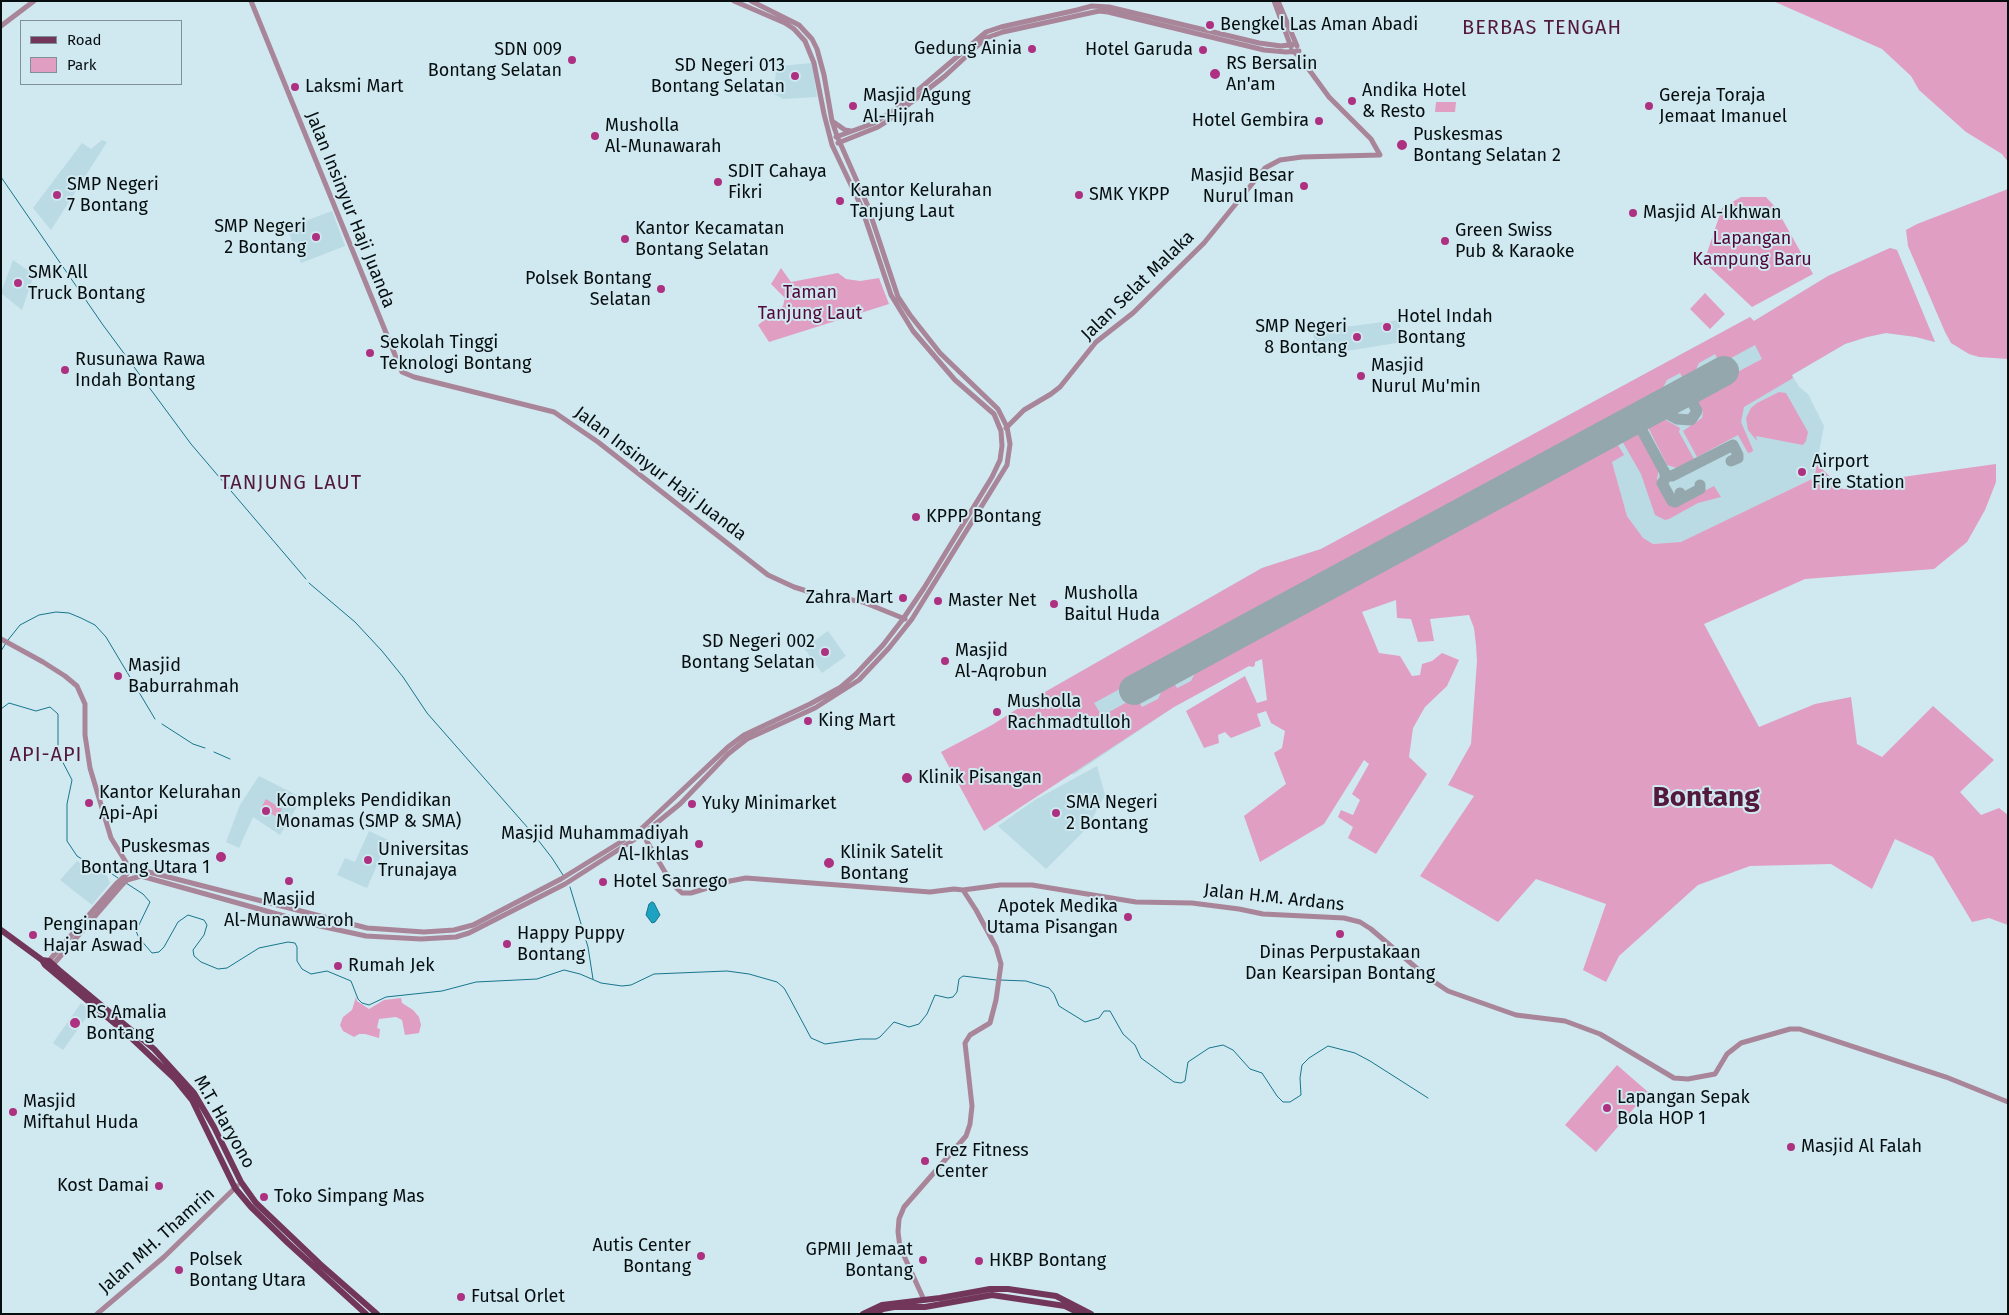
<!DOCTYPE html>
<html>
<head>
<meta charset="utf-8">
<style>
	body { margin:0 }
	#map { position:relative; width:2009px; height:1315px; overflow:hidden; background:#d0e8ef; font-family:"Fira Sans",sans-serif }
	canvas { display:block }
	.frame { position:absolute; inset:0; border:2px solid #060e10; pointer-events:none }
	.legend { position:absolute; left:20px; top:20px; width:162px; height:65px; box-sizing:border-box; background:#d0e8ef; border:1px solid #7f9196; margin:0; padding:6px 9px; list-style:none; font-size:15px; color:#060e10 }
	.legend li { display:flex; align-items:center; gap:10px; height:25px }
	.legend b { width:25px; border:1px solid #7f9196 }
</style>
</head>
<body>
<div id="map">
<canvas width="2009" height="1315"></canvas>
<div class="frame"></div>
<ul class="legend">
<li><b style="height:6px;background:#72365a"></b>Road</li>
<li><b style="height:14px;background:#e19ec3"></b>Park</li>
</ul>
</div>
<script>
const g = document.querySelector('canvas').getContext('2d');
g.lineJoin = 'round';
function fill(path, color) {
  g.fillStyle = color;
  g.fill(path, 'evenodd');
}
function shape(rows) {
  const path = new Path2D();
  for (const r of rows) {
    path.moveTo(r[0], r[1]);
    for (let i = 2; i < r.length; i += 2) path.lineTo(r[i], r[i + 1]);
  }
  return path;
}
function strokePath(path, color, width, dash) {
  g.strokeStyle = color;
  g.lineWidth = width;
  g.lineCap = dash ? 'butt' : 'round';
  g.setLineDash(dash || []);
  g.stroke(path);
}
function drawText(font, color, halo, rows, align = 'center') {
  g.font = font + ' "Fira Sans",sans-serif';
  g.lineWidth = 4;
  g.setLineDash([]);
  g.textBaseline = 'middle';
  g.strokeStyle = halo;
  g.fillStyle = color;
  for (const [text, x, y, turn = 0] of rows) {
    g.save();
    g.translate(x, y);
    g.rotate((+turn || 0) * Math.PI / 180);
    g.textAlign = isNaN(turn) ? turn : align;
    if (halo) g.strokeText(text, 0, 0);
    g.fillText(text, 0, 0);
    g.restore();
  }
}
const built = shape([
	[812,63,817,97,783,99,774,94,776,71,780,66],
	[102,140,107,142,51,230,33,208,82,143,91,149],
	[332,211,345,246,301,263,287,228],
	[1890,248,1897,250,1935,342,1916,337,1886,333,1867,337,1845,344,1792,375,1799,387,1808,394,1824,426,1814,478,1681,543,1653,544,1643,539,1627,516,1612,462,1255,662,1255,665,1253,667,1249,666,1174,707,1073,775,1030,703,1031,700,1262,568,1321,549,1750,317,1754,321,1828,276],
	[13,260,34,275,22,310,1,293],
	[1399,320,1402,342,1316,356,1313,331],
	[828,631,846,656,822,673,804,648],
	[1097,766,1105,795,1087,828,1046,869,998,826,1035,800],
	[259,776,302,798,280,835,253,817,239,848,226,842,240,805],
	[369,831,388,840,367,888,337,875,345,858,355,862],
	[77,861,85,866,101,872,107,876,110,883,92,905,60,880],
	[81,1003,91,1011,63,1050,53,1043]
]);
const green = shape([
	[1773,1,2008,1,2008,162,2002,154,1966,132,1919,90,1911,76,1882,49],
	[1436,102,1456,102,1455,112,1435,112],
	[2008,189,2008,359,1979,357,1969,354,1951,343,1945,332,1908,246,1906,230,1917,224],
	[1741,197,1766,197,1776,208,1813,274,1752,307,1704,262,1722,208],
	[1890,248,1897,250,1935,342,1916,337,1886,333,1867,337,1845,344,1792,375,1793,378,1744,407,1741,422,1753,450,1752,452,1748,453,1738,435,1697,457,1683,431,1702,418,1703,412,1694,395,1762,359,1755,345,1720,364,1715,354,1699,363,1691,380,1685,383,1680,373,1667,380,1658,397,1094,703,1102,716,1136,697,1142,707,1158,699,1166,681,1171,678,1177,688,1191,681,1200,663,1610,441,1616,442,1624,455,1612,462,1627,516,1643,538,1653,544,1681,542,1814,478,1817,464,1843,489,1883,489,1895,478,1996,464,1996,482,1985,510,1967,542,1934,569,1805,579,1704,624,1759,727,1815,704,1851,697,1857,744,1882,757,1933,706,1994,760,1960,792,1981,815,1999,808,2008,815,2008,925,1989,918,1972,922,1933,857,1895,839,1872,889,1831,864,1750,866,1698,885,1619,956,1606,982,1583,970,1606,904,1536,879,1498,922,1420,876,1474,796,1448,785,1471,744,1477,661,1476,645,1474,628,1469,615,1430,619,1434,641,1418,642,1411,619,1397,618,1396,600,1362,612,1379,653,1400,656,1412,676,1420,675,1422,664,1432,661,1442,653,1459,660,1447,686,1425,707,1413,728,1409,757,1427,774,1376,854,1348,838,1353,827,1338,817,1341,810,1353,815,1360,800,1352,794,1369,764,1364,760,1324,824,1260,862,1244,816,1286,784,1274,753,1282,748,1285,731,1271,723,1266,711,1257,714,1261,726,1231,738,1225,732,1218,735,1219,743,1204,748,1186,711,1245,676,1257,703,1267,700,1262,659,1255,662,1255,665,1253,667,1249,666,1174,707,984,831,941,752,992,725,1031,700,1262,568,1321,549,1750,317,1754,321,1828,276],
	[781,268,791,282,838,273,846,279,860,281,879,278,889,304,769,342,758,325,783,306,785,298,771,284],
	[1705,293,1725,314,1710,329,1690,309],
	[1779,392,1786,393,1808,432,1806,441,1803,445,1756,436,1757,441,1748,430,1746,418,1751,408,1757,403],
	[1657,415,1680,428,1679,432,1694,459,1677,468,1667,465,1649,429,1649,421],
	[1631,429,1641,434,1659,468,1657,479,1672,507,1714,486,1721,497,1698,503,1669,519,1665,520,1655,515,1641,474,1621,439,1623,434],
	[266,799,282,809,277,817,261,808],
	[356,997,357,1001,369,1009,384,1000,401,998,402,1003,413,1010,419,1017,421,1025,419,1033,405,1035,402,1020,396,1017,379,1019,377,1028,380,1029,379,1038,365,1034,359,1034,354,1037,343,1031,340,1025,343,1017,352,1010],
	[1617,1065,1648,1092,1596,1152,1565,1125]
]);
const water = shape([
	[652,902,654,903,660,915,655,922,652,923,646,915,649,904,652,902]
]);
const stream = shape([
	[1,177,103,325,191,444,306,579],
	[309,583,355,622,382,651,403,677,427,713,535,836,552,858,563,875],
	[8,640,20,625,39,615,56,612,69,613,81,618,95,625,106,637,155,719],
	[1,651,6,643],
	[1,709,9,703,36,711,50,707,58,714,58,753,72,780,67,804,67,841,77,856,90,864,103,868,118,878],
	[162,724,193,744,205,748],
	[214,752,230,759],
	[126,883,143,894,150,902,136,931,139,938,152,953,159,952,164,947,178,922,188,915,204,920,207,925,204,935,193,950,194,956,201,962,218,969,227,968,259,948,288,942,295,943,297,947,297,961,302,969,311,974,327,971,351,981,358,999,362,1003,369,1005,386,997,442,991,476,982,537,979,564,970,580,974,601,983,622,986,631,985,654,974,727,971,749,974,777,982,784,988,788,995,811,1038,825,1044,861,1039,876,1039,880,1037,894,1022,909,1027,919,1024,927,1014,935,995,948,998,953,997,957,992,959,979,963,976,996,980],
	[570,887,588,947,593,979],
	[1000,980,1026,981,1049,988,1054,994,1059,1006,1085,1022,1099,1018,1104,1011,1110,1011,1123,1034,1135,1045,1141,1058,1174,1082,1181,1083,1185,1081,1188,1062,1209,1048,1223,1045,1233,1050,1250,1069,1262,1073,1277,1096,1283,1102,1290,1102,1301,1095,1300,1078,1302,1065,1309,1058,1328,1046,1355,1053,1370,1061,1428,1098]
]);
const taxiway = shape([
	[1655,407,1677,419,1691,420,1697,411,1686,391],
	[1628,422,1639,425,1640,420,1644,413],
	[1639,425,1665,473,1668,476,1672,476,1733,445,1738,455,1738,458,1731,461],
	[1665,473,1665,479,1662,483,1672,501,1675,502,1681,499,1680,493],
	[1681,499,1700,489,1700,485]
]);
const runway = shape([
	[1134,690,1724,371]
]);
const minor = shape([
	[251,1,402,372,414,377,554,412,598,442,768,575,794,587,813,593,863,602,905,619],
	[1274,1,1291,47],
	[1278,1,1297,46],
	[1,26,34,1],
	[832,121,845,130,851,131],
	[836,137,874,123,896,109,986,32,1001,27,1077,10,1092,6,1109,7,1259,43,1281,46,1296,44],
	[838,143,878,127,886,122,945,76,986,38,1003,32,1076,16,1099,11,1108,12,1264,50,1286,52,1299,51],
	[1006,428,1024,410,1051,394,1060,387,1096,342,1133,313,1204,243,1265,168,1280,160,1302,157,1380,155,1371,139,1329,97,1299,56,1294,52],
	[1,639,43,662,65,676,77,686,85,704,85,735,90,768,111,838,132,872],
	[642,833,672,884,682,893,691,893,730,881,746,878,930,892,954,889,963,890,976,910,996,947,1001,964,996,1000,990,1023,970,1035,965,1043,972,1106,970,1124,966,1136,904,1207,899,1219,898,1232,900,1247,924,1300],
	[963,890,1000,885,1032,885,1136,902,1192,903,1239,909,1263,914,1344,918,1360,922,1371,929,1427,977,1448,991,1516,1015,1565,1021,1600,1034,1674,1078,1688,1079,1715,1074,1727,1054,1741,1043,1790,1029,1800,1029,1946,1077,2008,1102],
	[47,963,117,883,131,870,141,870,367,928,424,932,454,930,473,925,561,879,640,830,728,747,744,735,810,704,841,687,856,674,883,645,903,619,924,588,992,477,1000,460,1002,446,1001,431,994,414,955,380,913,331,891,295,861,206,832,145,824,114,814,63,805,41,794,29,785,23,734,1],
	[51,967,121,886,127,880,141,876,320,926,366,936,421,939,456,937,469,933,565,884,643,834,680,804,728,754,747,739,815,708,859,680,889,648,912,619,1007,465,1010,444,1007,427,998,409,940,353,910,315,898,297,867,204,837,136,832,121,824,75,817,49,812,39,799,25,751,1],
	[97,1314,164,1257,237,1186]
]);
const major = shape([
	[1,930,42,960,49,961,59,970,154,1049,194,1093,214,1127,241,1182,256,1203,320,1264,377,1314],
	[42,960,45,965,126,1033,175,1079,192,1100,235,1188,251,1207,288,1243,366,1314],
	[863,1314,882,1305,940,1298,990,1289,1008,1289,1056,1296,1091,1314],
	[873,1314,883,1309,894,1307,925,1307,992,1295,1065,1306,1081,1314]
]);
const markers = [
	[1210,25,5,"#ad3081"],
	[1032,49,5,"#ad3081"],
	[1203,50,5,"#ad3081"],
	[572,60,5,"#ad3081"],
	[1215,74,6,"#ad3081"],
	[795,76,5,"#ad3081"],
	[295,87,5,"#ad3081"],
	[1352,101,5,"#ad3081"],
	[853,106,5,"#ad3081"],
	[1649,106,5,"#ad3081"],
	[1319,121,5,"#ad3081"],
	[595,136,5,"#ad3081"],
	[1402,145,6,"#ad3081"],
	[718,182,5,"#ad3081"],
	[1304,186,5,"#ad3081"],
	[57,195,5,"#ad3081"],
	[1079,195,5,"#ad3081"],
	[840,201,5,"#ad3081"],
	[1633,213,5,"#ad3081"],
	[316,237,5,"#ad3081"],
	[625,239,5,"#ad3081"],
	[1445,241,5,"#ad3081"],
	[18,283,5,"#ad3081"],
	[661,289,5,"#ad3081"],
	[1387,327,5,"#ad3081"],
	[1357,337,5,"#ad3081"],
	[370,353,5,"#ad3081"],
	[65,370,5,"#ad3081"],
	[1361,376,5,"#ad3081"],
	[1802,472,5,"#ad3081"],
	[916,517,5,"#ad3081"],
	[903,598,5,"#ad3081"],
	[938,601,5,"#ad3081"],
	[1054,604,5,"#ad3081"],
	[825,652,5,"#ad3081"],
	[945,661,5,"#ad3081"],
	[118,676,5,"#ad3081"],
	[997,712,5,"#ad3081"],
	[808,721,5,"#ad3081"],
	[907,778,6,"#ad3081"],
	[89,803,5,"#ad3081"],
	[692,804,5,"#ad3081"],
	[266,811,5,"#ad3081"],
	[1056,813,5,"#ad3081"],
	[699,844,5,"#ad3081"],
	[221,857,6,"#ad3081"],
	[368,860,5,"#ad3081"],
	[829,863,6,"#ad3081"],
	[289,881,5,"#ad3081"],
	[603,882,5,"#ad3081"],
	[1128,917,5,"#ad3081"],
	[1340,934,5,"#ad3081"],
	[33,935,5,"#ad3081"],
	[507,944,5,"#ad3081"],
	[338,966,5,"#ad3081"],
	[75,1023,6,"#ad3081"],
	[1607,1108,5,"#ad3081"],
	[13,1112,5,"#ad3081"],
	[1791,1147,5,"#ad3081"],
	[925,1161,5,"#ad3081"],
	[159,1186,5,"#ad3081"],
	[264,1197,5,"#ad3081"],
	[701,1256,5,"#ad3081"],
	[923,1260,5,"#ad3081"],
	[979,1261,5,"#ad3081"],
	[179,1270,5,"#ad3081"],
	[461,1297,5,"#ad3081"]
];
const poiNames = [
	["Bengkel Las Aman Abadi",1220,25],
	["Gedung Ainia",1022,49,"right"],
	["SDN 009",562,50,"right"],
	["Bontang Selatan",562,71,"right"],
	["Hotel Garuda",1193,50,"right"],
	["RS Bersalin",1226,64],
	["An'am",1226,85],
	["SD Negeri 013",785,66,"right"],
	["Bontang Selatan",785,87,"right"],
	["Laksmi Mart",305,87],
	["Andika Hotel",1362,91],
	["& Resto",1362,112],
	["Masjid Agung",863,96],
	["Al-Hijrah",863,117],
	["Gereja Toraja",1659,96],
	["Jemaat Imanuel",1659,117],
	["Hotel Gembira",1309,121,"right"],
	["Musholla",605,126],
	["Al-Munawarah",605,147],
	["Puskesmas",1413,135],
	["Bontang Selatan 2",1413,156],
	["SDIT Cahaya",728,172],
	["Fikri",728,193],
	["Masjid Besar",1294,176,"right"],
	["Nurul Iman",1294,197,"right"],
	["SMP Negeri",67,185],
	["7 Bontang",67,206],
	["Kantor Kelurahan",850,191],
	["Tanjung Laut",850,212],
	["SMK YKPP",1089,195],
	["Masjid Al-Ikhwan",1643,213],
	["SMP Negeri",306,227,"right"],
	["2 Bontang",306,248,"right"],
	["Kantor Kecamatan",635,229],
	["Bontang Selatan",635,250],
	["Green Swiss",1455,231],
	["Pub & Karaoke",1455,252],
	["SMK All",28,273],
	["Truck Bontang",28,294],
	["Polsek Bontang",651,279,"right"],
	["Selatan",651,300,"right"],
	["Hotel Indah",1397,317],
	["Bontang",1397,338],
	["SMP Negeri",1347,327,"right"],
	["8 Bontang",1347,348,"right"],
	["Sekolah Tinggi",380,343],
	["Teknologi Bontang",380,364],
	["Rusunawa Rawa",75,360],
	["Indah Bontang",75,381],
	["Masjid",1371,366],
	["Nurul Mu'min",1371,387],
	["Airport",1812,462],
	["Fire Station",1812,483],
	["KPPP Bontang",926,517],
	["Musholla",1064,594],
	["Baitul Huda",1064,615],
	["Zahra Mart",893,598,"right"],
	["Master Net",948,601],
	["SD Negeri 002",815,642,"right"],
	["Bontang Selatan",815,663,"right"],
	["Masjid",955,651],
	["Al-Aqrobun",955,672],
	["Masjid",128,666],
	["Baburrahmah",128,687],
	["Musholla",1007,702],
	["Rachmadtulloh",1007,723],
	["King Mart",818,721],
	["Klinik Pisangan",918,778],
	["Kantor Kelurahan",99,793],
	["Api-Api",99,814],
	["Kompleks Pendidikan",276,801],
	["Monamas (SMP & SMA)",276,822],
	["SMA Negeri",1066,803],
	["2 Bontang",1066,824],
	["Yuky Minimarket",702,804],
	["Masjid Muhammadiyah",689,834,"right"],
	["Al-Ikhlas",689,855,"right"],
	["Puskesmas",210,847,"right"],
	["Bontang Utara 1",210,868,"right"],
	["Universitas",378,850],
	["Trunajaya",378,871],
	["Klinik Satelit",840,853],
	["Bontang",840,874],
	["Hotel Sanrego",613,882],
	["Masjid",289,900,"center"],
	["Al-Munawwaroh",289,921,"center"],
	["Apotek Medika",1118,907,"right"],
	["Utama Pisangan",1118,928,"right"],
	["Penginapan",43,925],
	["Hajar Aswad",43,946],
	["Happy Puppy",517,934],
	["Bontang",517,955],
	["Dinas Perpustakaan",1340,953,"center"],
	["Dan Kearsipan Bontang",1340,974,"center"],
	["Rumah Jek",348,966],
	["RS Amalia",86,1013],
	["Bontang",86,1034],
	["Lapangan Sepak",1617,1098],
	["Bola HOP 1",1617,1119],
	["Masjid",23,1102],
	["Miftahul Huda",23,1123],
	["Masjid Al Falah",1801,1147],
	["Frez Fitness",935,1151],
	["Center",935,1172],
	["Kost Damai",149,1186,"right"],
	["Toko Simpang Mas",274,1197],
	["Autis Center",691,1246,"right"],
	["Bontang",691,1267,"right"],
	["GPMII Jemaat",913,1250,"right"],
	["Bontang",913,1271,"right"],
	["Polsek",189,1260],
	["Bontang Utara",189,1281],
	["HKBP Bontang",989,1261],
	["Futsal Orlet",471,1297]
];
const streetNames = [
	["Jalan Insinyur Haji Juanda",350,210,68],
	["Jalan Selat Malaka",1138,286,-44],
	["Jalan Insinyur Haji Juanda",660,474,37],
	["Jalan H.M. Ardans",1274,898,6],
	["M.T. Haryono",224,1122,60],
	["Jalan MH. Thamrin",157,1241,-42]
];
const parkNames = [
	["Lapangan",1752,239],
	["Kampung Baru",1752,260],
	["Taman",810,293],
	["Tanjung Laut",810,314]
];
const quarterNames = [
	["BERBAS TENGAH",1542,28],
	["TANJUNG LAUT",291,483],
	["API-API",46,755]
];
const townNames = [
	["Bontang",1706,798]
];
fill(built, '#badae4');
fill(green, '#e19ec3');
fill(water, '#1da3c1');
strokePath(water, '#16768c', 1);
strokePath(stream, '#16768c', 1);
strokePath(taxiway, '#94a7ac', 11);
strokePath(runway, '#94a7ac', 30);
strokePath(minor, '#a88598', 5);
strokePath(major, '#72365a', 6);
for (const [x, y, r, color] of markers) {
  const dot = new Path2D();
  dot.arc(x, y, r, 0, 2 * Math.PI);
  g.fillStyle = color;
  g.fill(dot);
  strokePath(dot, '#d0e8ef', 2);
}
drawText('18px', '#060e10', '#d0e8ef', poiNames, 'left');
drawText('18px', '#060e10', '#d0e8ef', streetNames);
drawText('18px', '#510739', '#d0e8ef', parkNames);
g.letterSpacing = '1px';
drawText('20px', '#53183d', '#d0e8ef', quarterNames);
g.letterSpacing = '0px';
drawText('bold 28px', '#53183d', '#d0e8ef', townNames);
</script>
</body>
</html>
